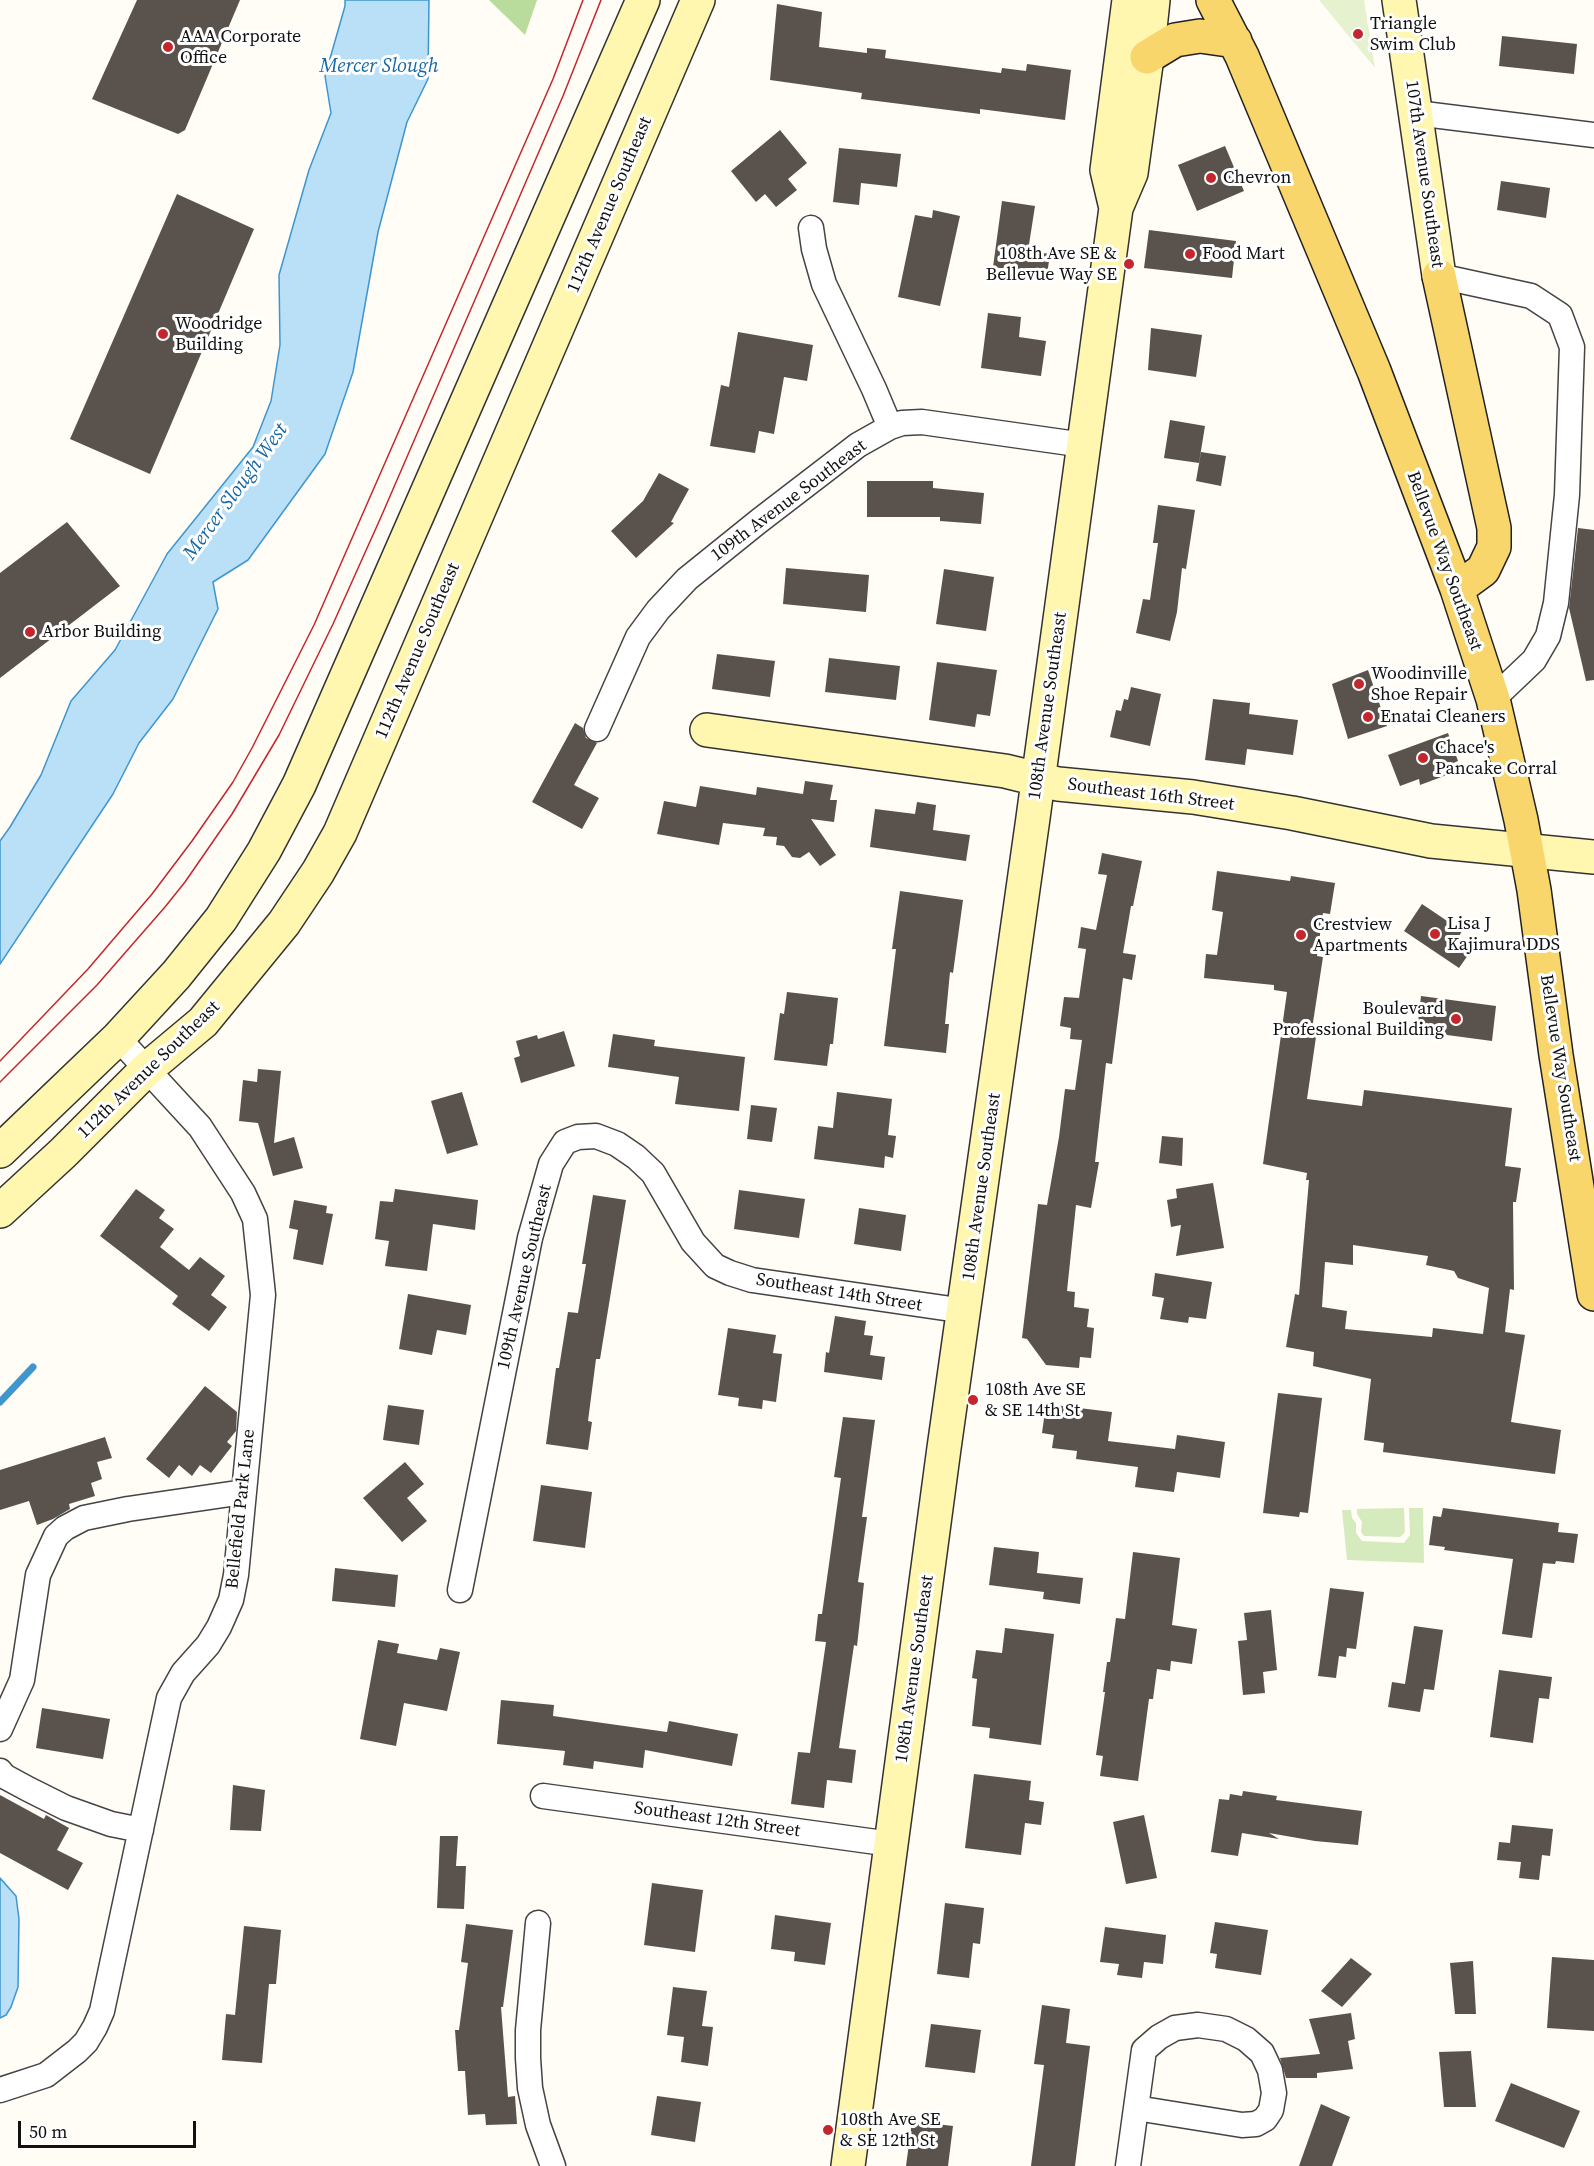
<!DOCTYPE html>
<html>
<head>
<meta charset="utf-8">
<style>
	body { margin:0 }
	#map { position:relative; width:1594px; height:2166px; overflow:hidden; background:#fffdf5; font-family:"Source Serif 4",serif }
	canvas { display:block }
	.scale { position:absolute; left:18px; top:2121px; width:178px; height:27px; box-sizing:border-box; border:3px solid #111; border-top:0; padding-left:8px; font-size:18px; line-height:21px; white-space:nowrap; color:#111; -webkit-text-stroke:4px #fff; paint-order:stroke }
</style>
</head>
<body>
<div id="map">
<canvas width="1594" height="2166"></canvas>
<div class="scale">50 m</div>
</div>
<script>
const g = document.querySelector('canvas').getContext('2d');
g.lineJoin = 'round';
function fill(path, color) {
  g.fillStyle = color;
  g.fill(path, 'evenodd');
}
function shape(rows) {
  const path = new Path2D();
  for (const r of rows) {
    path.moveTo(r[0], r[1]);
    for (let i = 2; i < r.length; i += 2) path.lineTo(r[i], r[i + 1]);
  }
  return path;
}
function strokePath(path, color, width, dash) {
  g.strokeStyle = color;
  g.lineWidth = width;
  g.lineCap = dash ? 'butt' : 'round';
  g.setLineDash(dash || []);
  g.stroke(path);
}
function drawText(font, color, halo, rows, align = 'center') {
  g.font = font + ' "Source Serif 4",serif';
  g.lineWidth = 6;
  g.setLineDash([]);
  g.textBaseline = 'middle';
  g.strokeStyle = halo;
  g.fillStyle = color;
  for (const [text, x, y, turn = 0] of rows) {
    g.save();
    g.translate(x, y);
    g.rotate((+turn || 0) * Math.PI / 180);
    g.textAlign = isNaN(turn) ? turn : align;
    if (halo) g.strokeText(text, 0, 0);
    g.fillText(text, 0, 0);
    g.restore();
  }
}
const green = shape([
	[1404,1508,1405,1532,1400,1537,1364,1536,1361,1532,1362,1522,1357,1514,1357,1509],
	[1409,1508,1423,1508,1424,1563,1347,1560,1342,1510,1351,1510,1352,1518,1356,1523,1356,1533,1362,1541,1404,1543,1410,1535]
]);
const forest = shape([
	[489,0,537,0,525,35]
]);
const pitch = shape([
	[1319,0,1364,0,1375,68]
]);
const water = shape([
	[345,0,429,0,428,79,407,122,378,232,353,372,325,454,248,560,213,582,218,609,173,699,139,743,113,794,0,964,0,841,10,827,41,775,71,701,115,650,167,554,253,447,271,401,280,345,279,275,309,170,331,113,325,76,345,6,345,0],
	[0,1878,16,1896,19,1919,18,1987,11,2007,6,2015,0,2018,0,1878]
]);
const stream = shape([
	[0,1402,33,1367]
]);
const building = shape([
	[137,0,240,0,185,130,178,134,92,99],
	[777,4,822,12,819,47,867,53,867,48,886,50,885,58,1001,73,1002,68,1026,71,1027,64,1071,70,1065,120,980,109,980,114,861,99,862,93,770,80],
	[1502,36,1577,44,1574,74,1499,66],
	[780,130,807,163,788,179,797,190,776,207,765,194,756,202,731,171],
	[1225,146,1244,191,1197,211,1178,165],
	[839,148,901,154,897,187,861,183,859,205,833,202],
	[1501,181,1550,188,1546,218,1497,210],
	[177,194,254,229,150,474,70,439],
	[1002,201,1035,206,1028,251,1050,254,1047,275,993,267],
	[933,210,960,216,940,306,898,297,915,215,932,218],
	[1149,230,1236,241,1232,278,1144,268],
	[988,313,1021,317,1019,337,1046,341,1041,376,981,368],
	[1151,328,1202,335,1196,377,1148,370],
	[738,332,813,345,807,381,784,377,774,434,759,431,755,453,710,446,721,385,729,387],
	[1170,420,1205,426,1199,463,1164,458],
	[1201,452,1226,456,1221,486,1196,481],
	[659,473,689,489,671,522,674,523,636,558,611,531,643,501],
	[867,481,933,481,933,488,984,493,981,524,940,521,940,517,867,517],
	[1158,505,1195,510,1186,569,1182,568,1177,612,1170,641,1136,633,1143,599,1150,600,1158,543,1153,543],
	[67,522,120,586,0,678,0,573],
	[1578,528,1594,530,1594,680,1586,681,1569,608],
	[786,568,869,575,866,612,783,604],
	[944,569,994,577,986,631,936,624],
	[717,654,775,661,770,697,712,689],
	[829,658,900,666,896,700,825,692],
	[937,662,997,670,990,716,977,714,975,727,929,720],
	[1368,670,1387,726,1348,739,1332,684],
	[1131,687,1161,694,1150,746,1110,737,1116,710,1121,711,1124,699,1128,700],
	[1213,699,1250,703,1249,714,1298,720,1293,755,1247,749,1245,765,1205,760],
	[575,723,583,728,586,738,597,743,574,785,599,798,582,829,532,802],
	[1448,733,1458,761,1449,765,1452,773,1420,785,1419,779,1400,786,1388,755],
	[805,781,833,785,830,800,837,800,834,822,811,819,836,855,820,866,809,852,800,858,792,857,784,846,776,845,777,837,763,836,765,828,723,823,719,845,657,834,664,801,696,807,700,786,756,795,757,787,803,794],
	[917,802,936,805,933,830,970,835,966,861,870,847,875,809,915,814],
	[1102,853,1142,861,1133,906,1131,906,1123,953,1136,955,1132,980,1123,978,1112,1064,1106,1063,1095,1162,1099,1162,1091,1208,1076,1205,1067,1291,1075,1292,1074,1307,1089,1309,1087,1327,1094,1328,1091,1358,1080,1357,1079,1368,1046,1365,1027,1339,1022,1338,1038,1204,1047,1205,1059,1137,1065,1089,1075,1090,1082,1040,1070,1039,1071,1028,1060,1026,1064,997,1079,998,1086,949,1078,948,1081,927,1096,930,1107,875,1098,874],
	[1217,871,1290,881,1291,876,1335,883,1330,914,1323,913,1317,956,1323,957,1312,1029,1317,1030,1307,1099,1362,1106,1364,1090,1512,1108,1505,1166,1521,1168,1516,1202,1513,1202,1514,1290,1510,1289,1505,1332,1525,1335,1511,1422,1561,1430,1555,1474,1383,1452,1384,1443,1364,1440,1371,1379,1313,1366,1314,1352,1286,1347,1295,1294,1299,1295,1309,1180,1306,1180,1307,1173,1263,1164,1287,992,1274,990,1274,985,1204,978,1206,954,1217,955,1223,912,1212,910],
	[1353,1245,1428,1256,1426,1265,1454,1271,1458,1278,1489,1288,1483,1334,1433,1328,1432,1337,1345,1329,1347,1311,1322,1307,1325,1262,1353,1265],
	[900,891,963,900,953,973,950,972,945,1024,949,1024,946,1053,884,1046,896,949,892,949],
	[1422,904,1462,931,1458,938,1473,948,1459,968,1404,931],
	[787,992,838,998,833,1044,830,1044,827,1066,774,1060,780,1013,784,1014],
	[1421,996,1496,1006,1492,1041,1417,1031],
	[564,1031,575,1066,521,1083,514,1058,520,1056,516,1041,537,1035,538,1039],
	[613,1034,655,1040,654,1046,745,1057,739,1111,675,1104,679,1077,608,1067],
	[258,1069,281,1071,274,1143,294,1137,303,1168,273,1176,258,1123,239,1121,243,1080,257,1082],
	[462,1092,478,1145,447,1154,431,1101],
	[837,1092,892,1099,888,1135,896,1136,893,1158,885,1156,884,1168,814,1159,818,1126,833,1128],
	[751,1105,777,1108,772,1142,747,1139],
	[1162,1136,1183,1138,1182,1166,1159,1163],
	[1213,1183,1224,1248,1176,1256,1181,1225,1171,1227,1167,1200,1177,1198,1176,1189],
	[136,1189,165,1210,159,1218,174,1229,160,1247,189,1270,200,1257,225,1276,211,1295,227,1307,209,1331,172,1304,178,1296,100,1236],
	[395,1189,478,1200,475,1230,433,1224,427,1271,385,1266,389,1241,375,1239,380,1201,393,1202],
	[739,1190,805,1199,799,1238,734,1229],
	[593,1195,626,1200,600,1359,596,1359,588,1421,592,1422,588,1450,546,1444,556,1368,559,1368,568,1312,578,1313,586,1264,582,1264],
	[294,1200,327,1206,326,1213,333,1214,323,1265,293,1259,298,1230,289,1228],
	[859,1208,906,1215,901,1251,854,1244],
	[1155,1273,1212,1282,1206,1319,1189,1317,1188,1323,1160,1319,1164,1298,1152,1296],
	[408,1294,471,1305,466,1335,437,1330,432,1355,399,1349],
	[835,1316,866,1321,864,1335,873,1336,870,1355,885,1357,882,1380,824,1372,826,1352,829,1353],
	[728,1328,776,1335,773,1353,782,1354,776,1402,763,1400,762,1409,738,1406,739,1398,718,1395],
	[205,1386,237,1412,236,1431,227,1442,232,1446,211,1473,200,1465,192,1476,179,1465,169,1478,146,1459],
	[1278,1393,1322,1398,1308,1513,1300,1512,1299,1517,1263,1513],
	[1046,1404,1112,1412,1108,1441,1175,1449,1177,1435,1225,1442,1220,1478,1177,1472,1174,1492,1135,1487,1138,1467,1076,1459,1077,1451,1052,1448,1054,1435,1042,1433],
	[388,1405,424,1410,419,1445,383,1440],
	[843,1417,875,1420,862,1517,867,1517,858,1582,864,1583,857,1646,854,1645,839,1748,856,1750,852,1783,827,1780,824,1808,791,1804,798,1752,810,1753,826,1642,815,1641,818,1614,822,1614,841,1478,834,1477],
	[105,1437,112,1458,97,1462,102,1479,91,1483,95,1496,69,1504,70,1509,53,1519,37,1525,29,1501,0,1510,0,1470],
	[405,1462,424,1484,407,1498,427,1521,402,1542,363,1498],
	[541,1485,592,1492,585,1548,533,1541],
	[1443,1508,1559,1523,1558,1532,1578,1534,1574,1563,1556,1561,1555,1564,1543,1563,1532,1638,1502,1634,1513,1559,1444,1550,1445,1547,1429,1545,1433,1516,1441,1517],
	[994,1547,1039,1552,1037,1573,1083,1578,1080,1604,1043,1599,1044,1592,989,1585],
	[1133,1552,1180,1558,1172,1625,1197,1629,1192,1664,1171,1661,1170,1671,1157,1669,1153,1699,1149,1699,1138,1781,1100,1776,1103,1756,1096,1755,1105,1692,1103,1692,1107,1662,1110,1662,1116,1618,1125,1619],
	[335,1568,398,1575,395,1607,332,1601],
	[1330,1588,1364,1592,1356,1649,1347,1648,1346,1657,1339,1656,1336,1678,1318,1676],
	[1271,1610,1277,1670,1263,1672,1265,1693,1243,1695,1238,1641,1247,1640,1244,1613],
	[1414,1626,1443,1630,1434,1690,1424,1689,1420,1712,1388,1707,1392,1682,1405,1684],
	[1005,1628,1054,1634,1041,1745,989,1738,990,1728,972,1726,977,1679,972,1678,976,1650,1002,1653],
	[378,1640,399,1644,397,1653,437,1660,440,1648,460,1652,447,1711,404,1703,396,1746,360,1739],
	[1499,1670,1552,1677,1549,1699,1539,1698,1533,1743,1490,1737],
	[501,1700,554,1705,553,1716,667,1732,669,1721,738,1734,732,1766,645,1750,643,1768,594,1761,593,1769,563,1765,565,1751,497,1744],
	[42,1708,110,1719,103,1759,36,1748],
	[974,1774,1031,1781,1029,1800,1044,1802,1041,1825,1025,1823,1021,1855,965,1848],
	[233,1785,265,1790,261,1831,230,1830],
	[1243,1791,1277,1796,1276,1800,1362,1811,1358,1845,1315,1841,1269,1833,1279,1839,1242,1833,1238,1856,1211,1852,1219,1799,1229,1800,1230,1794,1242,1796],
	[0,1795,44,1819,46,1815,69,1828,57,1850,83,1863,68,1890,0,1853],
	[1144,1815,1157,1878,1126,1884,1113,1822],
	[1512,1825,1553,1829,1550,1856,1542,1855,1539,1880,1519,1878,1521,1862,1497,1860,1499,1842,1510,1843],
	[440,1836,458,1836,456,1866,466,1866,464,1909,437,1908],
	[652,1883,703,1890,695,1952,644,1945],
	[945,1903,984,1908,980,1944,973,1943,969,1978,937,1974],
	[775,1915,831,1923,825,1965,794,1961,795,1952,771,1949],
	[1215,1922,1268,1930,1261,1975,1215,1968,1217,1954,1210,1953],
	[466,1924,513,1930,503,2007,501,2007,508,2097,515,2096,517,2124,486,2125,485,2114,468,2115,465,2071,458,2071,455,2030,459,2030,468,1963,461,1962],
	[244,1926,281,1930,276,1984,269,1984,262,2063,222,2060,226,2014,235,2015],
	[1105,1927,1166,1935,1163,1964,1144,1962,1142,1978,1117,1975,1119,1964,1100,1962],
	[1552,1957,1594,1960,1594,2031,1547,2028],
	[1351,1958,1372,1974,1342,2007,1321,1991],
	[1473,1961,1476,2014,1455,2014,1450,1963],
	[673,1987,707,1991,702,2026,713,2027,708,2066,681,2062,684,2037,667,2035],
	[1042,2005,1070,2009,1066,2043,1090,2046,1075,2166,1031,2166,1044,2065,1034,2064],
	[1351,2013,1355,2039,1348,2041,1353,2069,1317,2073,1317,2078,1286,2078,1280,2058,1320,2054,1309,2019],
	[931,2024,981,2030,975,2073,925,2067],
	[1471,2051,1476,2107,1444,2107,1439,2052],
	[1511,2083,1580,2111,1564,2148,1495,2121],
	[657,2096,701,2102,695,2142,651,2135],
	[1321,2104,1350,2117,1332,2166,1299,2166],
	[912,2121,953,2126,948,2166,906,2166]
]);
const street = shape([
	[1416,113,1594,135],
	[811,228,814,249,824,284,874,389,890,427],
	[1439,276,1531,296,1560,315,1572,347,1567,495,1556,603,1548,636,1534,660,1493,699],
	[597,729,638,637,658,610,687,579,759,521,858,445,890,427,902,423,922,422,1084,445],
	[460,1590,530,1238,551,1164,565,1142,578,1137,596,1136,617,1144,636,1157,653,1173,693,1242,715,1266,730,1273,752,1280,965,1311],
	[0,1729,22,1680,38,1575,56,1536,65,1528,84,1518,128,1509,244,1492],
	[0,1771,4,1776,28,1789,66,1808,111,1824,141,1830],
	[543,1796,891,1844],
	[538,1923,528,2030,528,2058,530,2088,538,2125,553,2166],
	[0,2090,46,2075,77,2051,86,2042,95,2027,102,2011,169,1698,183,1673,208,1645,219,1627,231,1600,236,1575,263,1295,255,1219,243,1193,200,1127,118,1038],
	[1128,2166,1144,2050,1159,2037,1175,2028,1198,2025,1226,2029,1246,2039,1262,2053,1270,2070,1274,2093,1271,2110,1265,2119,1256,2124,1242,2125,1136,2108]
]);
const secondary = shape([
	[1399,0,1439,276],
	[1116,208,1107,170,1129,0],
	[707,730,1005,771,1058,784,1193,797,1292,813,1431,841,1594,857],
	[0,1151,118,1038,176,975,221,919,264,851,299,785,643,0],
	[0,1211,63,1153,148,1068,203,1022,284,923,318,872,340,833,698,0],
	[848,2166,944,1448,1033,818,1116,208,1131,173,1147,57,1153,0]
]);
const primary = shape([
	[1213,0,1242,56,1374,371,1457,589,1493,699,1521,820,1534,890,1556,1055,1594,1294],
	[1147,57,1175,40,1200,36,1235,41],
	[1439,276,1494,528,1494,547,1483,570,1457,589]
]);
const tram = shape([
	[0,1061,88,969,152,894,192,841,233,782,252,748,314,625,553,79,583,0],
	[0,1082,97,985,165,907,185,882,232,814,279,735,333,624,381,517,563,96,601,0]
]);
const markers = [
	[1358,34,6,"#c4262e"],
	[168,47,6,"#c4262e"],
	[1211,178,6,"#c4262e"],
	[1190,254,6,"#c4262e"],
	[1129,264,6,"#c4262e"],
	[163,334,6,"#c4262e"],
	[30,632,6,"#c4262e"],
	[1359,684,6,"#c4262e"],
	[1368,717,6,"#c4262e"],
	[1423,758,6,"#c4262e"],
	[1435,934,6,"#c4262e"],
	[1301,935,6,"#c4262e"],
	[1456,1019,6,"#c4262e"],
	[973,1400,6,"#c4262e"],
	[828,2130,6,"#c4262e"]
];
const poiNames = [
	["Triangle",1370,24],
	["Swim Club",1370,45],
	["AAA Corporate",180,37],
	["Office",180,58],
	["Chevron",1223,178],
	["108th Ave SE &",1117,254,"right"],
	["Bellevue Way SE",1117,275,"right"],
	["Food Mart",1202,254],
	["Woodridge",175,324],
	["Building",175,345],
	["Arbor Building",42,632],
	["Woodinville",1371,674],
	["Shoe Repair",1371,695],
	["Enatai Cleaners",1380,717],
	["Chace's",1435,748],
	["Pancake Corral",1435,769],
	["Lisa J",1447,924],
	["Kajimura DDS",1447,945],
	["Crestview",1313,925],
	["Apartments",1313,946],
	["Boulevard",1444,1009,"right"],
	["Professional Building",1444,1030,"right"],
	["108th Ave SE",985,1390],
	["& SE 14th St",985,1411],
	["108th Ave SE",840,2120],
	["& SE 12th St",840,2141]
];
const streetNames = [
	["107th Avenue Southeast",1424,174,82],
	["112th Avenue Southeast",610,205,-67],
	["109th Avenue Southeast",789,501,-37],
	["Bellevue Way Southeast",1444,561,70],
	["112th Avenue Southeast",418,651,-67],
	["108th Avenue Southeast",1048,706,-82],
	["Southeast 16th Street",1151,795,7],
	["Bellevue Way Southeast",1560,1068,81],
	["112th Avenue Southeast",149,1070,-44],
	["108th Avenue Southeast",982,1187,-82],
	["109th Avenue Southeast",525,1277,-77],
	["Southeast 14th Street",839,1293,9],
	["Bellefield Park Lane",241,1509,-84],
	["108th Avenue Southeast",915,1669,-82],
	["Southeast 12th Street",717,1820,8]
];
const waterNames = [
	["Mercer Slough",379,67],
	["Mercer Slough West",236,492,-54]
];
fill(green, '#d5ebbd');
fill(forest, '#b9dc9c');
fill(pitch, '#e6f2cf');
fill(water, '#b9e0f7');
strokePath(water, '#3f96cf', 1.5);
strokePath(stream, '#3f96cf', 7);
fill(building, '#5a524d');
strokePath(street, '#444', 27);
strokePath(secondary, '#333', 36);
strokePath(primary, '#222', 36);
strokePath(street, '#fff', 24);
strokePath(secondary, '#fff6b0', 33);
strokePath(primary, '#f9d66b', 33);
strokePath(tram, '#c4262e', 1.5);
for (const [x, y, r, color] of markers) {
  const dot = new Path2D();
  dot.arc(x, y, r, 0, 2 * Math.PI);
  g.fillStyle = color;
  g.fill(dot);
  strokePath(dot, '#fff', 2);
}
drawText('18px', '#111', '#fff', poiNames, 'left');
drawText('18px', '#111', '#fff', streetNames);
drawText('italic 20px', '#1768a6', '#fff', waterNames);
</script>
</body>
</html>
